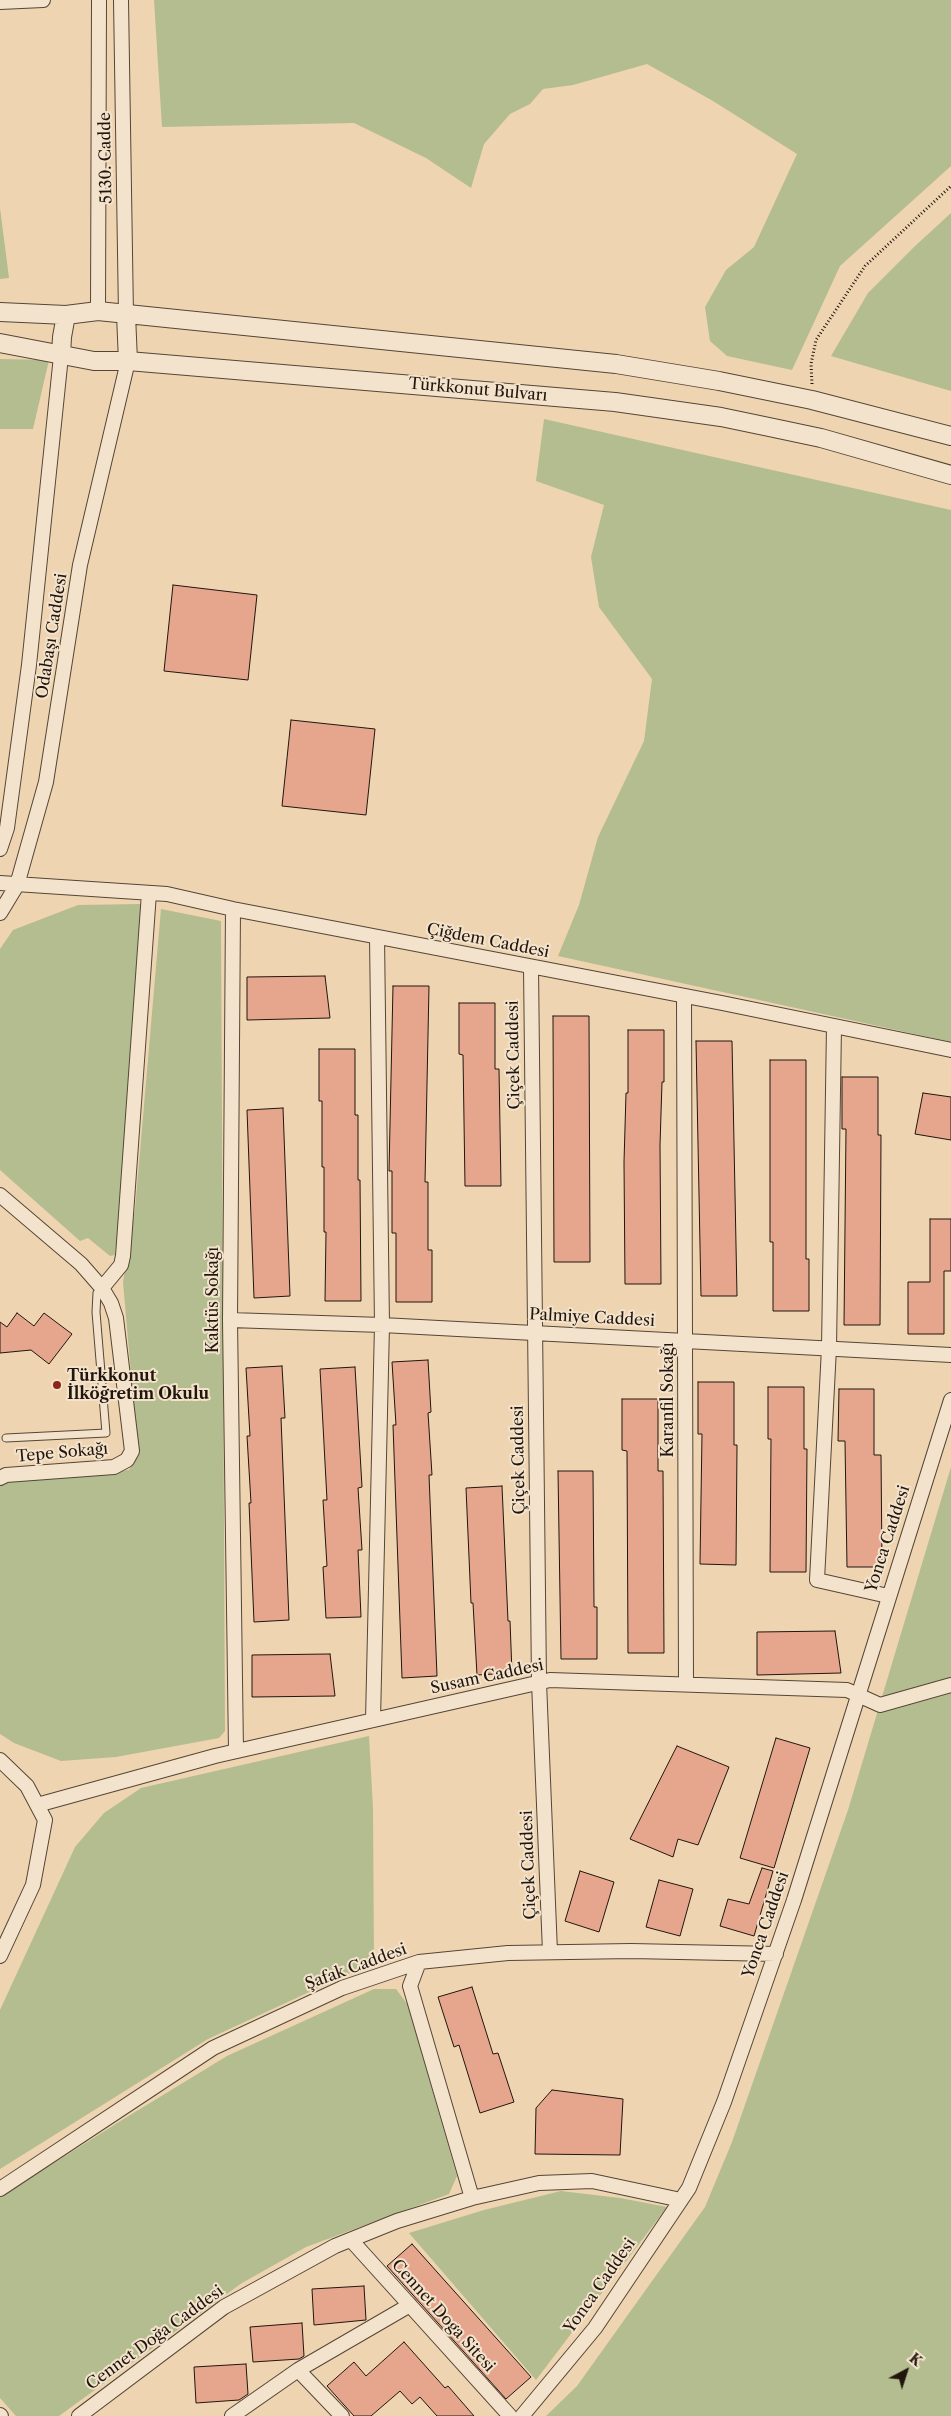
<!DOCTYPE html>
<html>
<head>
<meta charset="utf-8">
<style>
	body { margin:0 }
	#map { position:relative; width:951px; height:2416px; overflow:hidden; background:#eed4b1; font-family:"Libre Caslon Text",serif }
	canvas { display:block }
	.north { position:absolute; left:881px; top:2346px; width:50px; height:50px; -webkit-text-stroke:4px #f4e3cc; paint-order:stroke; rotate:40deg; font-size:14px; font-weight:700; line-height:20px; text-align:center; color:#21160d }
	.north::after { content:''; display:block; margin:auto; width:18px; height:22px; background:#21160d; clip-path:polygon(50% 0,100% 100%,50% 72%,0 100%) }
</style>
</head>
<body>
<div id="map">
<canvas width="951" height="2416"></canvas>
<div class="north">K</div>
</div>
<script>
const g = document.querySelector('canvas').getContext('2d');
g.lineJoin = 'round';
function fill(path, color) {
  g.fillStyle = color;
  g.fill(path, 'evenodd');
}
function shape(rows) {
  const path = new Path2D();
  for (const r of rows) {
    path.moveTo(r[0], r[1]);
    for (let i = 2; i < r.length; i += 2) path.lineTo(r[i], r[i + 1]);
  }
  return path;
}
function strokePath(path, color, width, dash) {
  g.strokeStyle = color;
  g.lineWidth = width;
  g.lineCap = dash ? 'butt' : 'round';
  g.setLineDash(dash || []);
  g.stroke(path);
}
function drawText(font, color, halo, rows, align = 'center') {
  g.font = font + ' "Libre Caslon Text",serif';
  g.lineWidth = 4;
  g.setLineDash([]);
  g.textBaseline = 'middle';
  g.strokeStyle = halo;
  g.fillStyle = color;
  for (const [text, x, y, turn = 0] of rows) {
    g.save();
    g.translate(x, y);
    g.rotate((+turn || 0) * Math.PI / 180);
    g.textAlign = isNaN(turn) ? turn : align;
    if (halo) g.strokeText(text, 0, 0);
    g.fillText(text, 0, 0);
    g.restore();
  }
}
const green = shape([
	[154,0,951,0,951,166,840,266,792,370,727,356,710,341,705,307,726,270,754,247,797,154,713,101,647,64,573,85,543,89,530,104,510,114,484,144,471,188,426,158,354,123,162,127],
	[0,208,9,278,0,279],
	[951,213,951,391,831,356,868,293,914,247],
	[0,359,49,360,33,429,0,429],
	[544,419,951,510,951,1042,558,956,579,905,598,837,644,741,652,679,599,607,591,557,604,505,536,481],
	[141,904,125,1155,115,1255,110,1256,88,1238,80,1241,0,1170,0,949,13,930,78,905],
	[161,909,221,921,225,1731,219,1738,116,1757,61,1761,14,1743,0,1734,0,1483,129,1470,138,1454,123,1282,135,1209],
	[951,1467,951,2416,546,2416,577,2386,705,2207,732,2142,848,1810],
	[369,1736,373,1808,374,1962,208,2039,0,2169,0,2010,75,1847,104,1813,141,1788],
	[374,1989,396,1989,408,2005,457,2176,449,2194,306,2247,242,2283,59,2416,16,2416,0,2398,0,2197,122,2120,227,2056],
	[561,2191,620,2198,667,2207,536,2380,409,2233,484,2210]
]);
const building = shape([
	[173,585,257,595,248,680,164,671,173,585],
	[291,720,375,729,366,815,282,806,291,720],
	[325,976,330,1018,247,1020,247,977,325,976],
	[393,986,429,986,425,1182,428,1182,428,1250,432,1250,432,1302,396,1302,396,1233,392,1233,392,1171,389,1171,393,986],
	[459,1003,495,1003,495,1069,499,1069,501,1186,465,1186,463,1055,459,1054,459,1003],
	[553,1016,589,1016,590,1262,554,1262,553,1016],
	[628,1030,664,1030,664,1082,662,1082,660,1145,661,1284,625,1284,624,1162,626,1093,628,1093,628,1030],
	[696,1041,732,1041,737,1296,701,1296,696,1041],
	[319,1049,355,1049,355,1115,358,1115,358,1180,360,1180,361,1301,325,1301,326,1232,324,1232,324,1167,322,1167,322,1101,319,1101,319,1049],
	[770,1060,806,1060,806,1259,809,1259,809,1311,773,1311,773,1242,770,1242,770,1060],
	[842,1077,878,1077,878,1135,881,1135,880,1325,844,1325,846,1129,842,1129,842,1077],
	[923,1093,951,1097,951,1140,915,1134,923,1093],
	[283,1108,290,1296,254,1298,247,1110,283,1108],
	[930,1219,951,1219,951,1271,944,1271,944,1334,908,1334,908,1282,930,1282,930,1219],
	[17,1313,34,1326,44,1313,72,1334,49,1364,31,1350,0,1353,0,1322,7,1327,17,1313],
	[428,1360,431,1412,428,1413,432,1475,429,1475,437,1676,402,1678,393,1425,396,1425,392,1362,428,1360],
	[282,1366,285,1418,281,1418,289,1620,254,1622,249,1503,251,1503,247,1436,250,1436,246,1368,282,1366],
	[355,1367,362,1487,358,1488,362,1550,358,1550,361,1617,326,1618,323,1567,327,1566,323,1500,327,1500,320,1369,355,1367],
	[698,1382,734,1382,734,1445,737,1445,736,1565,700,1564,702,1434,698,1434,698,1382],
	[768,1387,804,1387,804,1449,807,1449,806,1572,770,1572,771,1439,768,1439,768,1387],
	[839,1389,874,1389,874,1455,881,1455,882,1567,847,1567,845,1441,838,1441,839,1389],
	[622,1399,658,1399,658,1471,663,1471,664,1653,628,1653,627,1451,622,1450,622,1399],
	[558,1471,593,1471,594,1607,597,1607,597,1659,561,1659,558,1471],
	[502,1486,508,1621,510,1621,512,1673,477,1675,473,1603,471,1603,466,1488,502,1486],
	[835,1631,841,1673,757,1675,757,1632,835,1631],
	[330,1654,335,1696,252,1697,252,1655,330,1654],
	[776,1738,810,1748,774,1868,740,1858,776,1738],
	[677,1746,729,1767,698,1845,678,1839,673,1857,630,1839,677,1746],
	[762,1868,773,1871,754,1936,720,1926,728,1899,749,1904,762,1868],
	[580,1871,614,1882,599,1932,565,1921,580,1871],
	[659,1880,693,1889,680,1936,646,1927,659,1880],
	[472,1987,493,2054,498,2053,514,2102,480,2113,459,2045,454,2047,438,1997,472,1987],
	[552,2090,623,2099,620,2155,535,2154,536,2108,552,2090],
	[412,2244,531,2377,506,2399,387,2266,412,2244],
	[364,2286,366,2320,314,2325,312,2289,364,2286],
	[302,2323,304,2356,299,2359,253,2362,250,2327,302,2323],
	[404,2342,445,2388,448,2386,474,2416,437,2416,420,2397,412,2404,400,2391,371,2416,354,2416,327,2386,354,2362,366,2376,404,2342],
	[246,2364,248,2394,239,2400,196,2403,194,2367,246,2364]
]);
const path = shape([
	[812,384,811,364,816,340,865,266,951,186]
]);
const service = shape([
	[6,1438,106,1433,96,1312,97,1293,102,1288]
]);
const minor = shape([
	[121,0,126,315],
	[0,2,43,0],
	[98,311,99,0],
	[0,849,7,828,29,665,61,356],
	[0,883,167,894,233,909,722,1003,951,1050],
	[233,909,230,1320,236,1751],
	[0,913,17,885,46,782,80,565,128,361],
	[531,967,539,1682,550,1952],
	[684,996,686,1684],
	[834,1026,829,1348,817,1580,888,1596],
	[0,1195,81,1264,102,1288,111,1303,116,1318,132,1451,127,1460,114,1467,6,1475,0,1478],
	[102,1288,121,1265,123,1256,149,893],
	[230,1320,382,1325,951,1355],
	[373,1720,382,1325,377,937],
	[0,1760,27,1786,45,1820,33,1885,0,1956],
	[37,1805,215,1756,550,1680,847,1690,880,1705,951,1685],
	[419,1962,410,1986,472,2198],
	[0,2189,213,2048,342,1988,419,1962,508,1953,631,1951,776,1954],
	[351,2240,510,2416],
	[298,2370,342,2416],
	[0,2415,1,2416],
	[79,2416,224,2307,335,2246,397,2221,472,2198,539,2183,592,2181,681,2200],
	[232,2416,298,2370,410,2305],
	[522,2416,595,2328,689,2188,724,2102,794,1900,951,1400]
]);
const tertiary = shape([
	[0,312,66,315,98,311,616,364,719,381,812,400,951,436],
	[126,315,128,361],
	[0,343,94,361,128,361,615,402,721,417,769,427,821,438,951,475],
	[61,356,62,337,66,315]
]);
const markers = [
	[57,1385,5,"#8f2418"]
];
const streetNames = [
	["5130. Cadde",106,158,-91],
	["Türkkonut Bulvarı",478,390,5],
	["Odabaşı Caddesi",52,636,-81],
	["Çiğdem Caddesi",488,941,11],
	["Çiçek Caddesi",514,1055,-91],
	["Kaktüs Sokağı",213,1300,-90],
	["Palmiye Caddesi",592,1318,3],
	["Karanfil Sokağı",668,1400,-90],
	["Tepe Sokağı",62,1453,-5],
	["Çiçek Caddesi",519,1460,-91],
	["Yonca Caddesi",888,1539,-72],
	["Susam Caddesi",487,1677,-12],
	["Çiçek Caddesi",529,1865,-92],
	["Yonca Caddesi",766,1925,-71],
	["Şafak Caddesi",356,1967,-20],
	["Yonca Caddesi",600,2286,-55],
	["Cennet Doga Sitesi",443,2316,48],
	["Cennet Doğa Caddesi",155,2338,-36]
];
const poiNames = [
	["Türkkonut",67,1376],
	["İlköğretim Okulu",67,1394]
];
fill(green, '#b4bd8f');
fill(building, '#e6a68e');
strokePath(building, '#21160d', 1);
strokePath(service, '#544636', 9);
strokePath(minor, '#544636', 16);
strokePath(tertiary, '#544636', 20);
strokePath(path, '#21160d', 3, [1, 2.5]);
strokePath(service, '#f4e3cc', 7);
strokePath(minor, '#f4e3cc', 14);
strokePath(tertiary, '#f4e3cc', 18);
for (const [x, y, r, color] of markers) {
  const dot = new Path2D();
  dot.arc(x, y, r, 0, 2 * Math.PI);
  g.fillStyle = color;
  g.fill(dot);
  strokePath(dot, '#f4e3cc', 2);
}
drawText('16px', '#21160d', '#f4e3cc', streetNames);
drawText('bold 16px', '#21160d', '#f4e3cc', poiNames, 'left');
</script>
</body>
</html>
